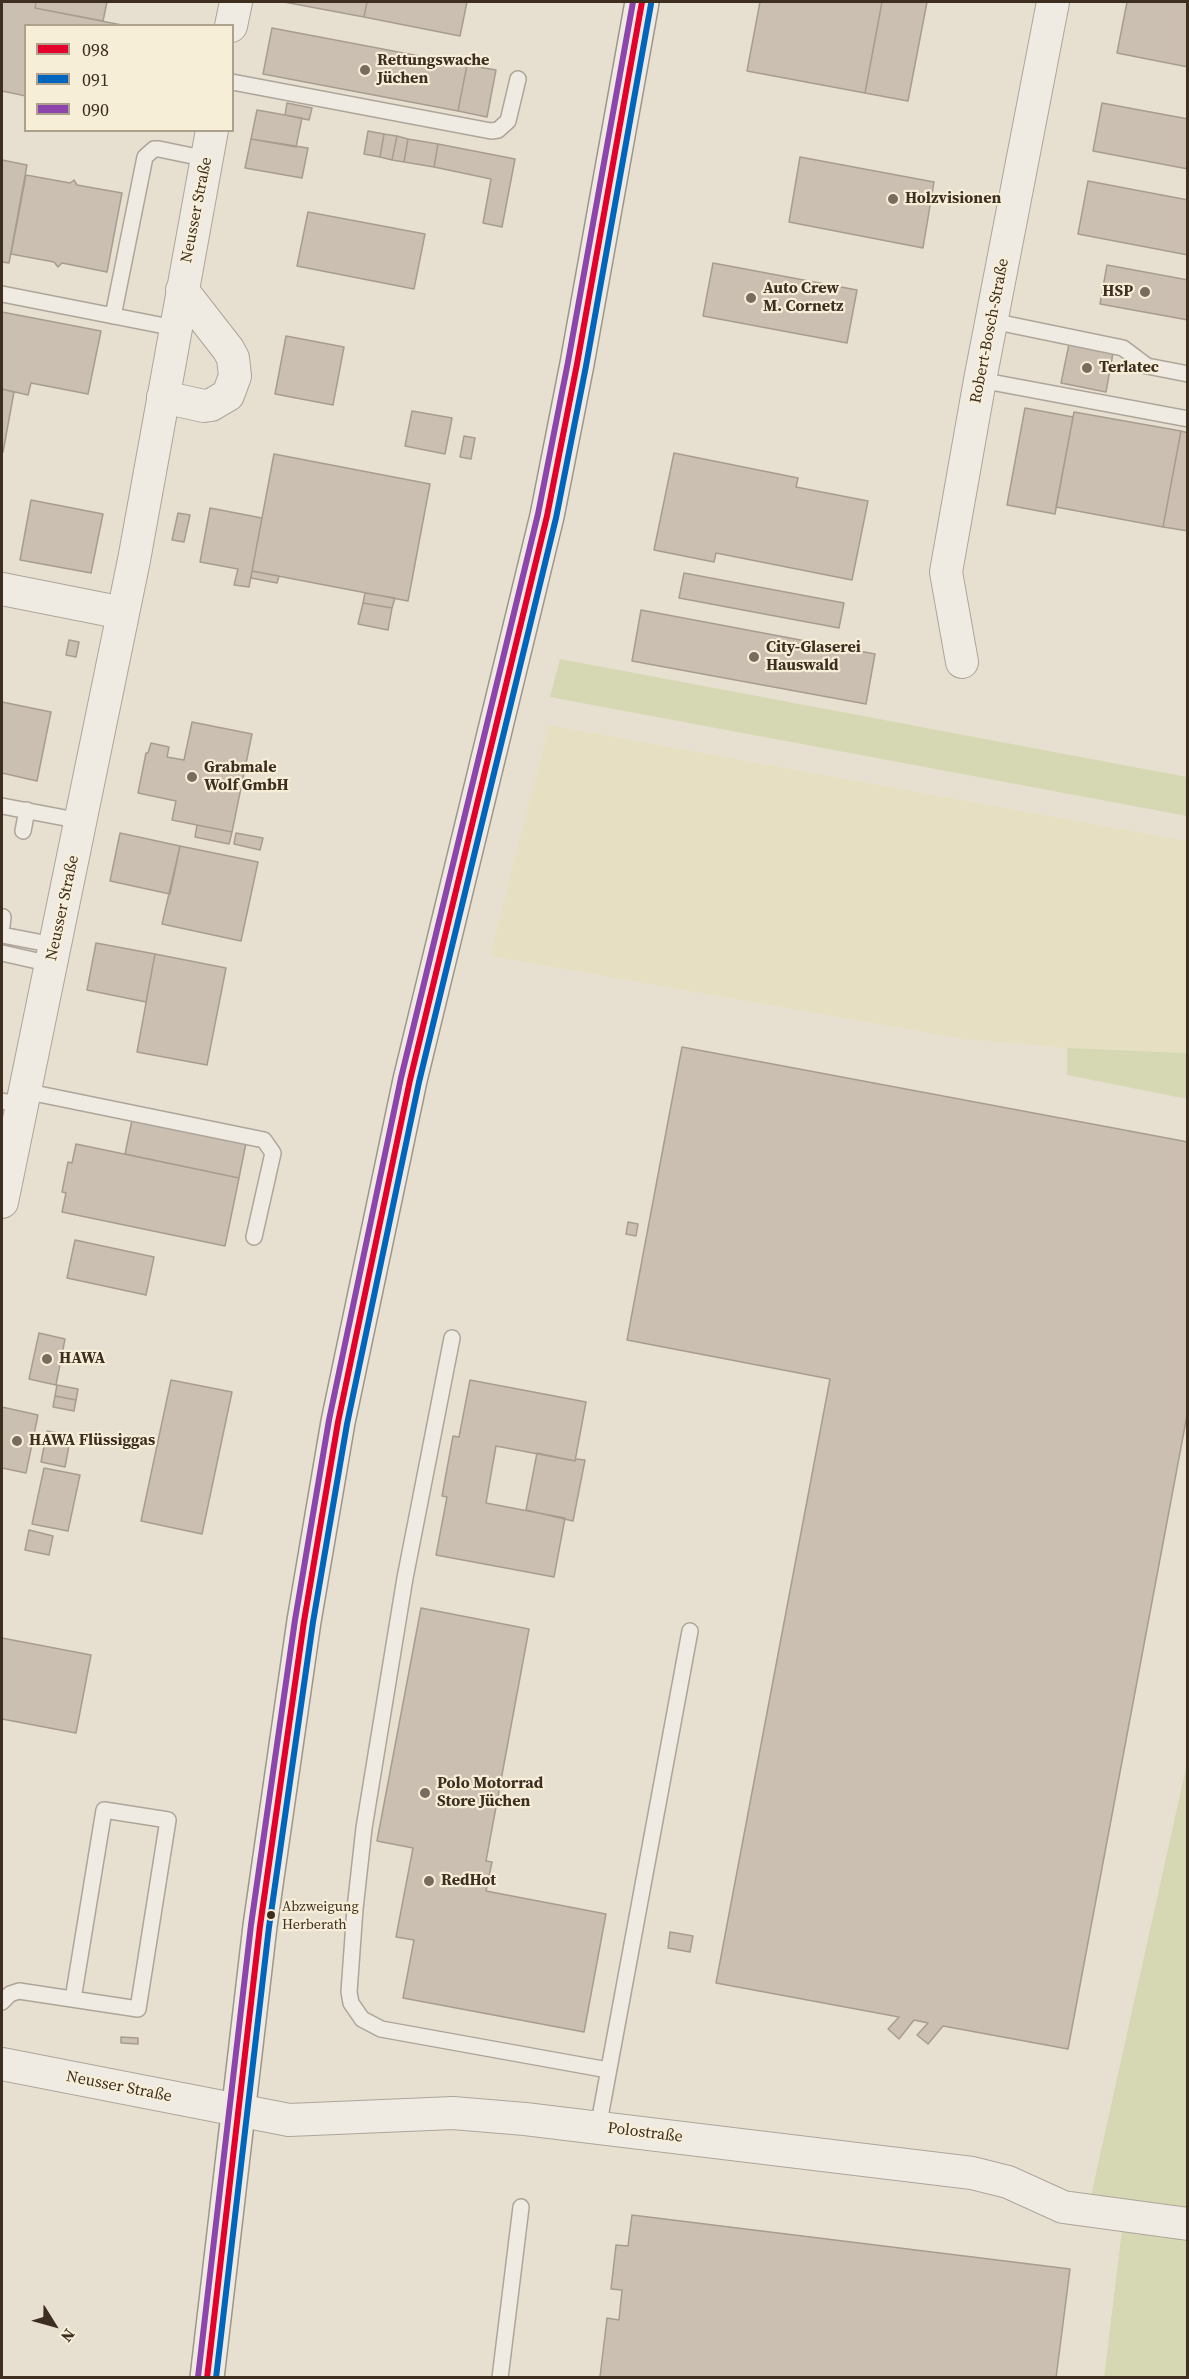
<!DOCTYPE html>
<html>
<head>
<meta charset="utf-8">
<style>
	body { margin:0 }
	#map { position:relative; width:1189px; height:2379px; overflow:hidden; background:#e7e0d1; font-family:"Source Serif 4",serif }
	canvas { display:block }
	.frame { position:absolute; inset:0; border:3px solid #3d2e20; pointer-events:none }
	.legend { position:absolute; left:24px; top:24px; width:210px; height:108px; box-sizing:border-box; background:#f7eed8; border:2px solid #ada18e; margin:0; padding:8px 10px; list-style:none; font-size:18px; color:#3d2e20 }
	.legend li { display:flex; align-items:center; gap:12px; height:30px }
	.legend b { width:30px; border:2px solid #ada18e }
	.north { position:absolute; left:24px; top:2295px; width:60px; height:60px; -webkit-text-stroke:4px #f7eed8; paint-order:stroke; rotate:127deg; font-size:16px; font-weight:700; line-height:24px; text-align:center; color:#3d2e20 }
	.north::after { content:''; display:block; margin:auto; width:21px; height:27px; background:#3d2e20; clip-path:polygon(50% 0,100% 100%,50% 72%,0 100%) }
</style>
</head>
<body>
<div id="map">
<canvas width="1189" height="2379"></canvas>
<div class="frame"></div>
<ul class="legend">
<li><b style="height:8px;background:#e4002b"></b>098</li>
<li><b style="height:8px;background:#0065bd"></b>091</li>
<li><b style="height:8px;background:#8e44ad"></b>090</li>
</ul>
<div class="north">N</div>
</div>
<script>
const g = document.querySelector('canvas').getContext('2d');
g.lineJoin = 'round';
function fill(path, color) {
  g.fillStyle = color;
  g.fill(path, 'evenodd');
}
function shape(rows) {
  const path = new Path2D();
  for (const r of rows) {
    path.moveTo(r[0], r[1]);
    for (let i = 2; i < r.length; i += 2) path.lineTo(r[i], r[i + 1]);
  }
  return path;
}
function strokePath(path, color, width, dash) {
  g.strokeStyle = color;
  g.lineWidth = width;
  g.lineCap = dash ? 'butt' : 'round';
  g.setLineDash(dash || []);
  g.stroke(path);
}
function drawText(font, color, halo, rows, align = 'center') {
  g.font = font + ' "Source Serif 4",serif';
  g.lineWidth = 4.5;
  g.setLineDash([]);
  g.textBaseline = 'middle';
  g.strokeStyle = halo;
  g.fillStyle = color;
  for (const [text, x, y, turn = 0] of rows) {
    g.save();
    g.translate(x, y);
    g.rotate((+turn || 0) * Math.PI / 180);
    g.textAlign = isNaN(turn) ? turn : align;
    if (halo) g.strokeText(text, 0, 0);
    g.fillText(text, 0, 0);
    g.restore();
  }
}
const farmland = shape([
	[549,725,1187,841,1187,1053,1067,1048,963,1039,490,956]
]);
const green = shape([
	[560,659,1187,777,1187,816,550,697],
	[1067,1048,1187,1053,1187,1099,1067,1075],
	[1187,1763,1187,2211,1090,2200],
	[1122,2230,1187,2239,1187,2377,1104,2378]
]);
const building = shape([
	[2,2,36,2,35,8,127,26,26,26,26,96,2,91,2,2],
	[36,2,107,2,103,21,35,8,36,2],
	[284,2,367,2,364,17,284,2],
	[367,2,467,2,460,36,364,17,367,2],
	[760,2,882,2,865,93,747,71,760,2],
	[882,2,927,2,908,101,865,93,882,2],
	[1127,2,1188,2,1188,67,1117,53,1127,2],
	[272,28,467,65,458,111,263,74,272,28],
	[467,65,496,70,487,117,458,111,467,65],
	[287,103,312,108,309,120,285,115,287,103],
	[1102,103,1188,119,1188,169,1093,151,1102,103],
	[257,110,302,118,296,147,251,139,257,110],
	[368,131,384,134,380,157,364,154,368,131],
	[384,134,397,136,392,160,380,157,384,134],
	[397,136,408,139,404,162,392,160,397,136],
	[251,139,308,148,302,178,245,168,251,139],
	[408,139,438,144,434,167,404,162,408,139],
	[438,144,515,159,502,227,483,223,491,179,434,167,438,144],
	[800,157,934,182,923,248,789,222,800,157],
	[2,160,27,165,9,263,2,262,2,160],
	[26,175,70,183,74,180,77,185,122,193,107,272,62,263,58,267,54,262,11,254,26,175],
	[1088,181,1188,200,1188,255,1078,234,1088,181],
	[308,212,425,234,414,289,297,266,308,212],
	[713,263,857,290,847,343,703,316,713,263],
	[1107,265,1188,280,1188,320,1100,304,1107,265],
	[2,312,101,331,88,394,31,383,28,395,2,389,2,312],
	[286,336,344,347,333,405,275,394,286,336],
	[1069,344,1113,353,1106,392,1061,383,1069,344],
	[2,389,14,392,3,452,2,451,2,389],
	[1025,408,1073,417,1055,514,1007,505,1025,408],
	[412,411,452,418,445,454,405,446,412,411],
	[1074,412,1181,431,1163,527,1056,507,1074,412],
	[1181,431,1188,433,1188,531,1163,527,1181,431],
	[464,436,475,438,471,459,460,457,464,436],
	[674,453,798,478,796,487,868,501,852,580,716,553,714,562,654,550,674,453],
	[274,454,430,484,408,601,252,571,274,454],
	[31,500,103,514,91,573,20,560,31,500],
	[210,508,262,518,249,587,234,585,238,569,200,562,210,508],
	[178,513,190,515,184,542,172,540,178,513],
	[252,571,279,576,277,583,251,578,252,571],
	[684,573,844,603,839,628,679,598,684,573],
	[365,593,395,598,392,608,363,603,365,593],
	[363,603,392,608,388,630,358,624,363,603],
	[641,610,875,654,866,704,632,661,641,610],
	[69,640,79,642,76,657,66,655,69,640],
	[2,702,51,712,37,781,2,773,2,702],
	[192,722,252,734,232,832,172,820,176,801,138,793,146,753,148,753,151,743,169,747,167,757,184,760,192,722],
	[197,825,232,832,229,844,195,837,197,825],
	[120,833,180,846,170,894,110,881,120,833],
	[236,833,263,838,260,850,234,844,236,833],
	[180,846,258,862,241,941,162,924,180,846],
	[96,943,155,954,146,1002,87,990,96,943],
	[155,954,226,968,207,1065,137,1052,155,954],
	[682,1047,1188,1142,1188,1410,1068,2049,943,2026,928,2044,917,2035,928,2023,914,2020,899,2039,888,2029,899,2017,716,1983,830,1379,627,1340,682,1047],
	[132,1120,246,1143,239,1178,125,1154,132,1120],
	[76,1144,239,1178,225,1246,62,1212,66,1193,62,1192,68,1162,72,1163,76,1144],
	[628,1222,638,1224,636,1236,626,1234,628,1222],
	[75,1240,154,1257,146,1295,67,1278,75,1240],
	[39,1333,65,1339,56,1385,29,1379,39,1333],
	[171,1380,232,1392,202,1534,141,1521,171,1380],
	[470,1380,586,1402,575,1461,496,1446,486,1503,565,1518,554,1577,436,1555,447,1497,442,1496,453,1436,459,1437,470,1380],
	[57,1385,78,1389,76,1400,55,1396,57,1385],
	[55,1396,76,1400,74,1411,53,1407,55,1396],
	[2,1407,38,1415,26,1473,2,1468,2,1407],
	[47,1431,71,1435,65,1467,41,1462,47,1431],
	[537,1453,575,1461,576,1459,585,1460,573,1521,526,1510,537,1453],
	[44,1468,80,1475,68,1531,32,1524,44,1468],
	[29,1530,53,1536,49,1555,25,1550,29,1530],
	[421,1608,529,1629,486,1861,492,1862,486,1891,606,1914,584,2032,403,1998,414,1940,396,1937,413,1848,377,1841,421,1608],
	[2,1638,91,1655,76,1733,2,1719,2,1638],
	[670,1932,693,1936,690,1952,668,1948,670,1932],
	[121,2037,138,2038,138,2044,121,2043,121,2037],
	[632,2215,1070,2269,1056,2378,600,2377,607,2318,619,2320,622,2290,611,2289,616,2245,628,2246,632,2215]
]);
const service = shape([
	[232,82,491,131,498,130,508,121,518,79],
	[2,294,175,328],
	[113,316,145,157,154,149,159,149,207,159],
	[992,321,1123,348,1147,366,1188,374],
	[980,380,1188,419],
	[2,806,81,821],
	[23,831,27,810],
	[2,926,3,917],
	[2,935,54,945],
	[2,953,51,964],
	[24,1091,264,1140,273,1153,254,1237],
	[2,1101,21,1105],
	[452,1338,405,1578,364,1828,355,1909,349,1992,351,2003,362,2019,381,2029,608,2070],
	[2,2002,10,1994,19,1991,138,2009,168,1820,104,1810,73,1999],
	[598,2128,690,1631],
	[500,2378,521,2207]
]);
const minor = shape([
	[231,26,236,2],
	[163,397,204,406,211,405,228,395,235,376,233,358,228,349,182,290],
	[2,589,123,613],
	[962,662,946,572,980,380,1053,2],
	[2,1202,134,560,212,130],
	[2,2064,289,2120,453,2113,525,2119,972,2173,1008,2182,1063,2207,1188,2224]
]);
const secondary = shape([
	[207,2378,260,1926,304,1621,338,1422,410,1080,547,516,577,364,642,2]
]);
const bus1 = shape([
	[207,2378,260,1926,304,1621,338,1422,410,1080,547,516,577,364,642,2]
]);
const bus2 = shape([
	[216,2378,269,1927,313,1622,347,1424,419,1082,556,518,586,366,651,4]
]);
const bus3 = shape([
	[198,2377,251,1925,295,1620,329,1420,401,1078,538,514,568,362,633,2]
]);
const markers = [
	[365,70,6,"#786c5e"],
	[893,199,6,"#786c5e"],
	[1145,292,6,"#786c5e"],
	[751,298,6,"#786c5e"],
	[1087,368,6,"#786c5e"],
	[754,657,6,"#786c5e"],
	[192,777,6,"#786c5e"],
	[47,1359,6,"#786c5e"],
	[17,1441,6,"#786c5e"],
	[425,1793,6,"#786c5e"],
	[429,1881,6,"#786c5e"],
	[271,1915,5,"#3d2e20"]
];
const busNames = [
	["Abzweigung",282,1907],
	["Herberath",282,1925]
];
const poiNames = [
	["Rettungswache",377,61],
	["Jüchen",377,79],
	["Holzvisionen",905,199],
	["Auto Crew",763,289],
	["M. Cornetz",763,307],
	["HSP",1133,292,"right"],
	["Terlatec",1099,368],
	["City-Glaserei",766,648],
	["Hauswald",766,666],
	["Grabmale",204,768],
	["Wolf GmbH",204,786],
	["HAWA",59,1359],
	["HAWA Flüssiggas",29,1441],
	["Polo Motorrad",437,1784],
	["Store Jüchen",437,1802],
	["RedHot",441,1881]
];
const streetNames = [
	["Neusser Straße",197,210,-79],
	["Robert-Bosch-Straße",990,331,-79],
	["Neusser Straße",63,908,-78],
	["Neusser Straße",119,2087,11],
	["Polostraße",645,2133,7]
];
fill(farmland, '#e6dfc2');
fill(green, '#d6d7b3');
fill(building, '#cbbfb2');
strokePath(building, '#a89c90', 1.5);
strokePath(service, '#ada599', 18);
strokePath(minor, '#ada599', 34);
strokePath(secondary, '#9c958a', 36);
strokePath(service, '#efebe3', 15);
strokePath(minor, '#efebe3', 32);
strokePath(secondary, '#efebe3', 33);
strokePath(bus1, '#e4002b', 6);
strokePath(bus2, '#0065bd', 6);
strokePath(bus3, '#8e44ad', 6);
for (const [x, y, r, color] of markers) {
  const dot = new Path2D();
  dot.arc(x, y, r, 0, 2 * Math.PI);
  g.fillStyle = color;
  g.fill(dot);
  strokePath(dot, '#f7eed8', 2);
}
drawText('14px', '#3d2e20', '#f7eed8', busNames, 'left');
drawText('bold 16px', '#3d2e20', '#f7eed8', poiNames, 'left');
drawText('16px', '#3d2e20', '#f7eed8', streetNames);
</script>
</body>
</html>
